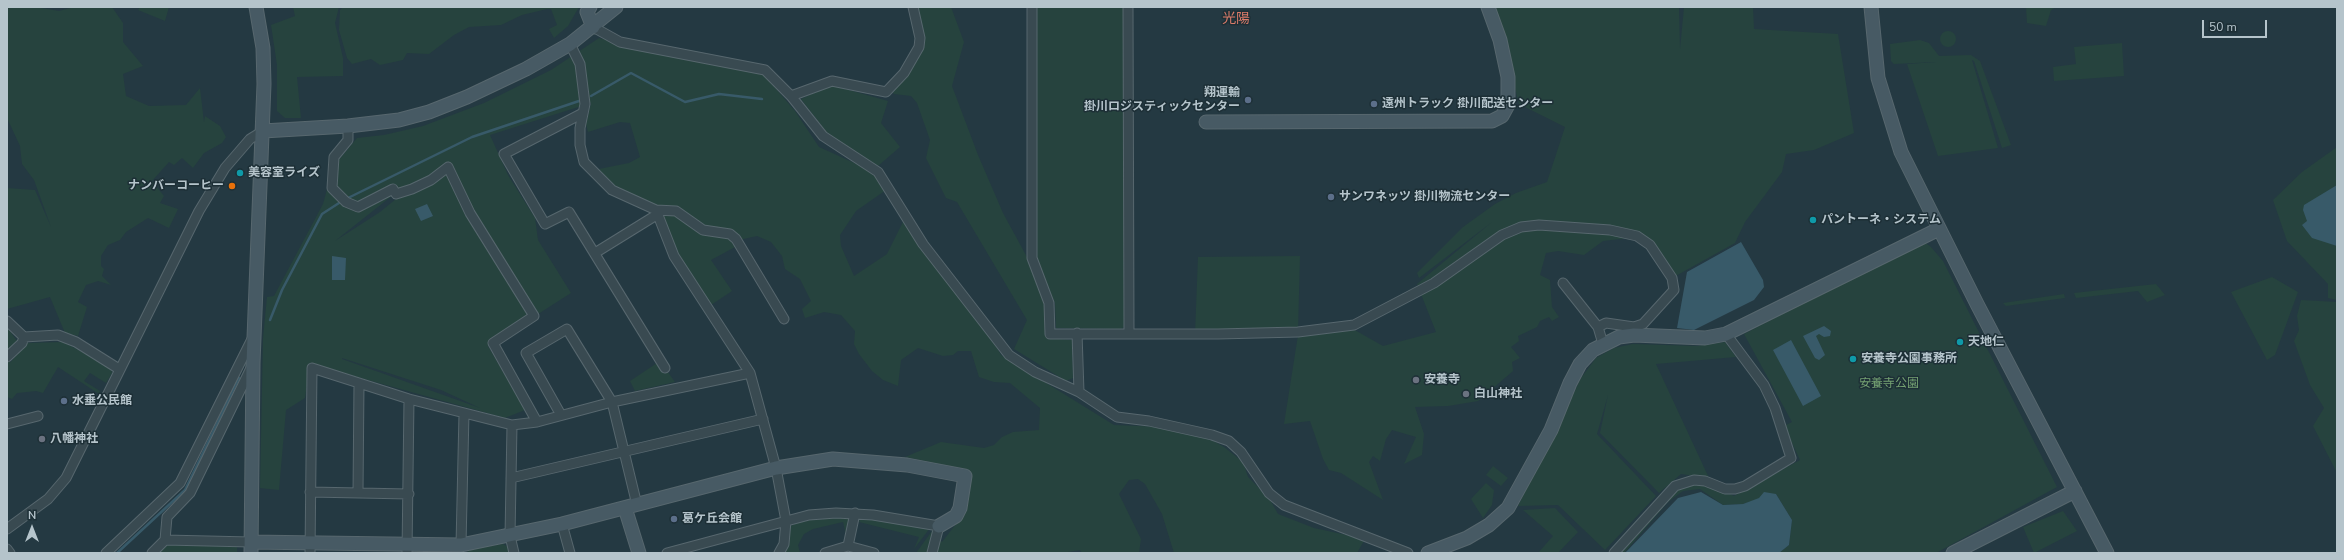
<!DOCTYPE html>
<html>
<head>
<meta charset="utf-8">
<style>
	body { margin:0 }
	#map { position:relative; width:2344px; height:560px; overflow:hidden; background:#243942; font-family:"Nunito Sans",sans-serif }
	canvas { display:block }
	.frame { position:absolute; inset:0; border:8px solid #b5c4cb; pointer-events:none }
	.north { position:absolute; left:12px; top:508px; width:40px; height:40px; -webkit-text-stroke:3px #1d2f36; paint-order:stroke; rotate:0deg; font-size:11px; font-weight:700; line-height:16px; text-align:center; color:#b5c4cb }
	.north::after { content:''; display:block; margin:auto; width:14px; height:18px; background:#b5c4cb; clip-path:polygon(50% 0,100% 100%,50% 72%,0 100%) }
	.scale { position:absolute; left:2202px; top:20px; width:65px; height:18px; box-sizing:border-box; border:2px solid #b5c4cb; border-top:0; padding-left:5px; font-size:12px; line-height:14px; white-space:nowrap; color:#b5c4cb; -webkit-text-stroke:3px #1d2f36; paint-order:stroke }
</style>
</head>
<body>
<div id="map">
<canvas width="2344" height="560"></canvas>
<div class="frame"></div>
<div class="north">N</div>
<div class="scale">50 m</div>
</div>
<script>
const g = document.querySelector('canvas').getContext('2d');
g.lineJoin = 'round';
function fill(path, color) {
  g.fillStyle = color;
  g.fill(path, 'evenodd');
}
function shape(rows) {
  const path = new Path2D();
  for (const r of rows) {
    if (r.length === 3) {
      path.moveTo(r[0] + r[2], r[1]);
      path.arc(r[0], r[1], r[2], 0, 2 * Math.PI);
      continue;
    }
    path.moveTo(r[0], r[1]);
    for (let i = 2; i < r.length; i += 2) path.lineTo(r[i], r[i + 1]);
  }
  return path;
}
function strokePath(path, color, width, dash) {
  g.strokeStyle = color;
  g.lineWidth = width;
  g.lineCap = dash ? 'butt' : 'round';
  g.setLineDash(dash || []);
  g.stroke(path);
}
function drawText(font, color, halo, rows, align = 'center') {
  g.font = font + ' "Nunito Sans","Noto Sans JP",sans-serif';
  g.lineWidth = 3;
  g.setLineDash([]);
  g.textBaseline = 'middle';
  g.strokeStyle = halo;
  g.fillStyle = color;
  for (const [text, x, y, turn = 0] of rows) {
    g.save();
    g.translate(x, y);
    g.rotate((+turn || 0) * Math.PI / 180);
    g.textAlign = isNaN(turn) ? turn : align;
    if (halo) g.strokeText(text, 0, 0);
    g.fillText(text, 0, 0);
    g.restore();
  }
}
const green = shape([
	[7,7,36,7,59,11,74,7,112,7,123,23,123,42,143,66,123,74,126,96,149,106,186,105,200,88,204,122,205,116,220,126,226,137,222,143,204,153,193,168,182,158,174,165,169,162,152,181,164,196,160,203,178,209,169,228,148,218,126,232,120,240,108,245,101,256,101,266,104,269,102,276,111,285,98,281,86,285,78,302,87,307,78,336,65,333,50,297,7,309,7,188,35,190,51,227,34,180,22,164,20,146,7,118],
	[140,7,169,7,165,21,138,10],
	[293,7,339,7,335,23,343,58,343,76,297,77,301,118,285,118,277,111,277,65,271,25,295,16],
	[343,7,579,7,568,26,554,38,549,29,557,25,551,9,547,9,522,15,501,25,469,27,454,35,429,54,407,53,403,60,380,65,371,59,352,64,347,58,339,30,340,10],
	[915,7,951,7,964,42,952,86,978,155,1003,213,1028,259,1045,304,1047,338,1072,340,1073,378,1066,381,1014,349,1027,320,957,202,946,198,926,158,930,140,917,103,911,96,894,94,891,90,916,56],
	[1037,7,1124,7,1126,326,1121,329,1056,328,1055,303,1034,255],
	[1494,7,1679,7,1680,49,1684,7,1753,7,1754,29,1838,34,1854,133,1814,150,1786,154,1782,172,1745,222,1735,243,1672,278,1662,256,1646,236,1603,241,1584,255,1558,251,1546,253,1540,275,1550,280,1552,307,1559,317,1552,321,1549,317,1540,321,1537,327,1518,336,1519,341,1511,347,1520,358,1512,362,1513,371,1478,401,1448,406,1415,407,1424,434,1422,455,1404,464,1416,437,1392,430,1386,439,1380,461,1373,456,1369,462,1383,500,1341,473,1329,470,1323,459,1310,421,1284,424,1298,335,1353,329,1383,346,1436,332,1417,284,1492,222,1419,278,1417,273,1463,227,1495,204,1516,193,1547,182,1565,127,1519,104],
	[2026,7,2056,7,2051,10,2046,26,2027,23],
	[1948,39,8],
	[599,38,764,75,795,111,819,147,861,166,876,177,886,190,856,211,840,235,841,246,854,276,887,254,904,220,906,226,982,320,1001,355,1114,425,1165,427,1205,436,1224,447,1243,462,1248,477,1269,498,1278,514,1314,528,1365,539,1357,553,1174,553,1162,514,1145,484,1138,479,1129,480,1119,494,1141,539,1139,553,1082,553,1080,550,1062,553,916,553,932,531,942,542,963,515,970,470,905,457,941,442,984,448,994,445,1002,437,1013,432,1039,430,1040,408,1010,383,994,382,979,377,971,351,958,351,953,355,943,356,918,348,901,360,898,386,883,380,872,371,859,354,854,344,855,331,841,315,824,312,805,318,802,309,811,301,800,279,785,269,782,256,771,242,757,236,739,240,737,246,711,260,732,291,711,305,677,253,658,214,616,192,599,169,629,163,640,157,630,123,620,122,588,132,586,124,591,103,490,135,508,175,535,218,538,240,571,293,488,346,525,410,505,418,310,364,305,398,286,410,279,490,260,488,263,338,267,297,274,296,323,204,333,167,357,138,384,135,423,126,484,103,551,70],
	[393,195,396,199,380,212,335,241],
	[342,358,441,390,480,408,342,359],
	[1920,40,1929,43,1939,56,1971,55,1980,61,2011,145,2002,148,1974,61,1972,60,1998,148,1938,156,1907,64,1936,62,1894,64,1891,61,1890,44],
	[2122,43,2124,76,2054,81,2053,67,2076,64,2074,47],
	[831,85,888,101,881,123,900,147,878,166,828,134,801,99],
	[2337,147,2337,300,2328,298,2328,284,2287,241,2273,200,2302,172],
	[1923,241,1931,247,1943,261,2057,487,1936,553,1779,553,1789,545,1792,520,1776,494,1743,504,1723,505,1700,489,1683,491,1668,502,1624,553,1618,553,1677,488,1696,483,1718,488,1734,496,1800,460,1784,426,1792,422,1744,334],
	[1300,256,1298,332,1195,334,1198,257],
	[2272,277,2298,292,2275,355,2267,360,2231,292],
	[2156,284,2165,295,2147,302,2138,291,2076,298,2074,293],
	[2064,294,2065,298,2006,306,2003,303],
	[2301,300,2337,302,2337,473,2313,426,2324,408,2310,385,2294,341,2299,330,2297,316],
	[7,327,17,341,10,363,26,343,63,342,111,367,112,373,106,383,90,373,84,381,100,391,99,394,58,367,43,393,36,391,17,393,12,399,7,397],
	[1725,342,1736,357,1656,364,1709,478,1681,474,1659,493,1600,433,1608,395,1597,434,1656,496,1605,550,1558,505,1518,506,1581,378,1596,358,1614,348,1633,344,1697,346],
	[660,361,675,382,635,391,630,381],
	[1493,466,1508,478,1501,486,1486,475],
	[1486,483,1494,490,1492,505,1483,518,1471,499],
	[1555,508,1578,532,1558,553,1538,553,1553,536,1523,510],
	[2063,511,2077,531,2034,553,2023,527],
	[848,517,851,525,846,535,843,522,813,529,804,534,798,545,800,553,785,553,790,527,795,523,810,520],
	[873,519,930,528,914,549,919,537,859,522,860,520],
	[165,540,237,543,237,553,152,553],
	[503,544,508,547,509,553,467,553,469,550]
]);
const water = shape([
	[2337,185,2337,246,2312,238,2302,225,2307,221,2303,210,2304,205],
	[427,204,433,216,421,221,415,209],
	[1741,242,1763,280,1764,287,1754,300,1694,330,1677,328,1687,272],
	[332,256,346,258,345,280,332,280],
	[1824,326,1831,331,1830,336,1824,337,1819,334,1816,336,1825,355,1819,360,1815,358,1803,336],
	[1791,340,1821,396,1803,406,1773,350],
	[1701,492,1723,505,1743,504,1759,498,1764,492,1776,494,1792,520,1789,545,1779,553,1625,553,1678,498]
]);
const stream = shape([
	[591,96,631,73,685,102,719,94,762,99],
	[348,198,472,137,579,101],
	[270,320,282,290,322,214,339,203],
	[117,553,185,490,239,378]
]);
const street = shape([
	[1032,7,1032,258,1049,303,1050,334,1218,334,1298,332,1354,325,1434,283,1502,235,1521,227,1539,225,1610,230,1637,236,1650,245,1672,278,1674,290,1643,324,1634,327,1606,323,1598,327,1603,344],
	[1128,7,1129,333],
	[593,27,620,42,765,70,791,96,823,136,878,172,923,244,1009,355,1035,372,1079,392,1117,417,1149,421,1212,435,1229,441,1241,452,1269,493,1284,505,1408,553],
	[570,44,580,64,585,104,580,128,580,145,584,162,612,190,656,210,674,256,750,373,776,468,786,521,784,544,779,553],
	[791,96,832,81,886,92,904,73,919,47,920,38,913,7],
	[583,113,504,154,545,224,569,212,665,368],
	[348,126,348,140,334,157,332,188,346,202,358,207,393,189,396,194,412,189,431,180,448,167,470,213,534,316,493,343,537,422],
	[656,210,676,211,703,230,730,234,736,239,784,319],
	[595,253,658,214],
	[1563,283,1598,327],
	[7,321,24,337],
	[1077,333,1079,392],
	[7,357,22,343,24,337,58,335,76,342,119,369],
	[561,415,526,353,567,329,612,402,637,505],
	[7,424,38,416],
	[512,425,510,536,514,553],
	[511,478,763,419],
	[310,492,409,494],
	[358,493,359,383],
	[562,524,570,553],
	[7,529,48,499,66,478,199,211,225,168,250,139,263,131],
	[165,540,167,517,190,493,252,366],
	[461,545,464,413],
	[848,546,855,513],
	[7,549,10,553],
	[106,553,180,483,253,337],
	[152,553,165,540,251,542],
	[310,553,312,368,409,399,512,425,537,422,612,402,750,373],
	[407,553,409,399],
	[667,553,809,515,836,513,873,515,939,526,932,553],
	[825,553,848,546,874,553],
	[1614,553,1675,486,1694,480,1705,481,1725,489,1735,489,1745,486,1791,458,1775,408,1764,385,1726,334]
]);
const secondary = shape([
	[590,7,587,12,593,27],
	[1871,7,1878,78,1901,152,1977,304,2107,553],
	[1206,122,1492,121,1502,116,1508,105,1508,77,1500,40,1488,7],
	[263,131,348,126,399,120,429,112,467,97,526,69,570,44,616,7],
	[625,508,639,553],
	[251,542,461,545,562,524,776,468,833,459,907,465,965,476,960,508,956,516,939,526],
	[251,553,253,363,264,84,263,48,256,7],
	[1428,553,1467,538,1489,525,1508,508,1551,430,1570,383,1580,364,1593,350,1619,337,1634,335,1705,338,1726,334,1939,229],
	[1953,553,2075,491]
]);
const markers = [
	[1248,100,4,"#5c6f8a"],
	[1374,104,4,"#5c6f8a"],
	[240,173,4,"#0f9aa8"],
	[232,186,4,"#e8710a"],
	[1331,197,4,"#5c6f8a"],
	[1813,220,4,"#0f9aa8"],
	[1960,342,4,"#0f9aa8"],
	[1853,359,4,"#0f9aa8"],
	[1416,380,4,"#6b7280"],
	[1466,394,4,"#6b7280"],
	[64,401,4,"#5c6f8a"],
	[42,439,4,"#6b7280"],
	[674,519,4,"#5c6f8a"]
];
const poiNames = [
	["翔運輸",1240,93,"right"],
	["掛川ロジスティックセンター",1240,107,"right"],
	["遠州トラック 掛川配送センター",1382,104],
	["美容室ライズ",248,173],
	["ナンバーコーヒー",224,186,"right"],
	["サンワネッツ 掛川物流センター",1339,197],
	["パントーネ・システム",1821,220],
	["天地仁",1968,342],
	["安養寺公園事務所",1861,359],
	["安養寺",1424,380],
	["白山神社",1474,394],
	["水垂公民館",72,401],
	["八幡神社",50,439],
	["葛ケ丘会館",682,519]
];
const parkNames = [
	["安養寺公園",1889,384]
];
const quarterNames = [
	["光陽",1236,20]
];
fill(green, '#26433e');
fill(water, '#385a69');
strokePath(stream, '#385a69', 2.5);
strokePath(street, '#57676e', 11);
strokePath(secondary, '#57676e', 15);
strokePath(street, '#394a51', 9);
strokePath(secondary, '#475a64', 13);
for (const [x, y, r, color] of markers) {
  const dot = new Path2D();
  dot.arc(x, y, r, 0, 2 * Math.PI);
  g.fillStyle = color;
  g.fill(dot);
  strokePath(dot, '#1d2f36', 1.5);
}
drawText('bold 12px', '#b5c4cb', '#1d2f36', poiNames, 'left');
drawText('12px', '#75a272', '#1d2f36', parkNames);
drawText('14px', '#dc7c6a', '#1d2f36', quarterNames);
</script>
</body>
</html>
